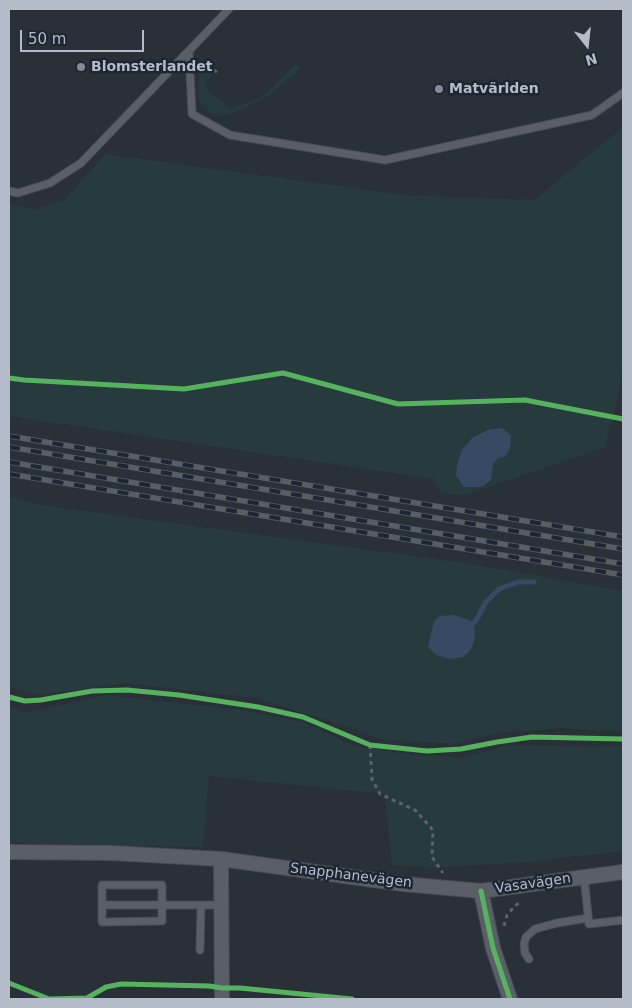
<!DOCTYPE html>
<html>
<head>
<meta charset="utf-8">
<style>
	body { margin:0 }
	#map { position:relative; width:632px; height:1008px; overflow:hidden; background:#2a3038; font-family:"DejaVu Sans",sans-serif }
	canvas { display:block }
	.frame { position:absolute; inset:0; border:10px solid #b4bcc9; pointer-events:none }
	.north { position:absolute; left:562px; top:20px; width:50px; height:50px; -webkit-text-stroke:4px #1d2633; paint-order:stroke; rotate:164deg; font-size:14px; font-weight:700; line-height:20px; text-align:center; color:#b4bcc9 }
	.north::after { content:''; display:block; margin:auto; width:18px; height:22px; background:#b4bcc9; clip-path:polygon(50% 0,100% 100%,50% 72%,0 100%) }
	.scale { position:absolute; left:20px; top:30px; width:124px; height:22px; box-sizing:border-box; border:2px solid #b4bcc9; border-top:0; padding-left:6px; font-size:15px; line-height:18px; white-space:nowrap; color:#b4bcc9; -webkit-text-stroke:4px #1d2633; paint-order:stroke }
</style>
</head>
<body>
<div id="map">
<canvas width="632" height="1008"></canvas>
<div class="frame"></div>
<div class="north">N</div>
<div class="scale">50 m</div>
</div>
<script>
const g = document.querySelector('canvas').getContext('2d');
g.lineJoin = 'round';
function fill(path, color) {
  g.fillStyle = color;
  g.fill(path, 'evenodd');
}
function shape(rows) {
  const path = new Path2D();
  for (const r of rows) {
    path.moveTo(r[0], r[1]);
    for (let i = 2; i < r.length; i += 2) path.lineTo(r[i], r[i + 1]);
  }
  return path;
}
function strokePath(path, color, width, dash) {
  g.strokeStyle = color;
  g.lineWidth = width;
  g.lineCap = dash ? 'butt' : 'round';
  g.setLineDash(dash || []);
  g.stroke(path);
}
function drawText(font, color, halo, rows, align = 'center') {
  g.font = font + ' "DejaVu Sans",sans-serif';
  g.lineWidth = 5;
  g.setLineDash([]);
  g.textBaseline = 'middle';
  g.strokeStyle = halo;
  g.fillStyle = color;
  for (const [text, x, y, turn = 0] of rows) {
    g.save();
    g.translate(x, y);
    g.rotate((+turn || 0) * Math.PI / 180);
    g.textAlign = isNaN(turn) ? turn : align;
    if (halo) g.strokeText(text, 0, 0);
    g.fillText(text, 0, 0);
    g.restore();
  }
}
const green = shape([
	[296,64,301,68,269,96,231,114,221,116,209,112,201,104,198,95,199,67,214,71,204,86,230,109,262,97],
	[623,127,623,362,619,393,605,447,465,495,442,493,434,479,9,416,9,204,35,210,65,200,105,154,404,195,534,200],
	[9,496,41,505,465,563,623,591,623,731,603,731,560,728,498,733,454,744,380,739,346,726,255,698,123,683,40,695,9,687],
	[104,695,240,710,303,722,354,746,415,755,464,757,509,745,593,747,623,746,623,851,536,861,433,868,392,865,385,794,209,776,203,847,9,843,9,706,25,713]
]);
const water = shape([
	[502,428,511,435,510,448,505,457,498,458,493,464,491,480,482,487,464,487,456,475,457,465,462,450,472,438,488,430],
	[453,615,470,620,474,627,475,639,470,651,463,657,449,659,436,655,428,647,434,621,440,616]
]);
const stream = shape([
	[466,626,471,626,477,619,486,602,499,589,518,582,534,582]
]);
const path = shape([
	[200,62,205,66,209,67,220,74],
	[370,745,372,779,380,794,415,810,433,830,432,857,443,873],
	[504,926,507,915,515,906,521,901]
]);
const lane = shape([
	[189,51,192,114,230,135,385,160,592,115,623,93],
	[9,191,18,193,50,183,81,163,229,9],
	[584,877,589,924,623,920],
	[102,885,162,885,162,921,102,922,102,885],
	[102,905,201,905,200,950],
	[201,905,221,905],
	[529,959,525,953,524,944,526,937,535,929,557,923,588,918]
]);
const street = shape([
	[9,852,112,853,221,859,403,884,481,891,623,872],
	[221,859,222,999],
	[481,891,493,948,510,999]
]);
const rail = shape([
	[9,436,623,537],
	[9,447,623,549],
	[9,462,623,564],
	[9,474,623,575]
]);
const cycleway = shape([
	[9,378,24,380,184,389,283,373,398,404,525,400,623,419],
	[9,697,25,701,41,700,92,691,127,690,179,695,258,707,303,717,370,745,427,751,461,749,497,742,532,737,623,739],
	[481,891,493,948,510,999],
	[9,983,49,999,87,998,106,987,121,984,209,986,222,988,240,988,352,999]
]);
const markers = [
	[81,67,5,"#848b96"],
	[439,89,5,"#848b96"]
];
const poiNames = [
	["Blomsterlandet",91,67],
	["Matvärlden",449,89]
];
const streetNames = [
	["Snapphanevägen",351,876,7],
	["Vasavägen",533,884,-8]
];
fill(green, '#273a3e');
fill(water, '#384963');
strokePath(stream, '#384963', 5);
strokePath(lane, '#484c53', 9);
strokePath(street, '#484c53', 16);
strokePath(path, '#5d636a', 3, [4, 4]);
strokePath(lane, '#5a5e66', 7);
strokePath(street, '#5a5e66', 14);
strokePath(rail, '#595d64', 5.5);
strokePath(rail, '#1d2633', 4, [11]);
strokePath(cycleway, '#56b35d', 5);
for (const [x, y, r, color] of markers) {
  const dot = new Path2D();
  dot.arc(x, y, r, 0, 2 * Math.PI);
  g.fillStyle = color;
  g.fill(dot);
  strokePath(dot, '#1d2633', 2);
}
drawText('bold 14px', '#b4bcc9', '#1d2633', poiNames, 'left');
drawText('14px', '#b4bcc9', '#1d2633', streetNames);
</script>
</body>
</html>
